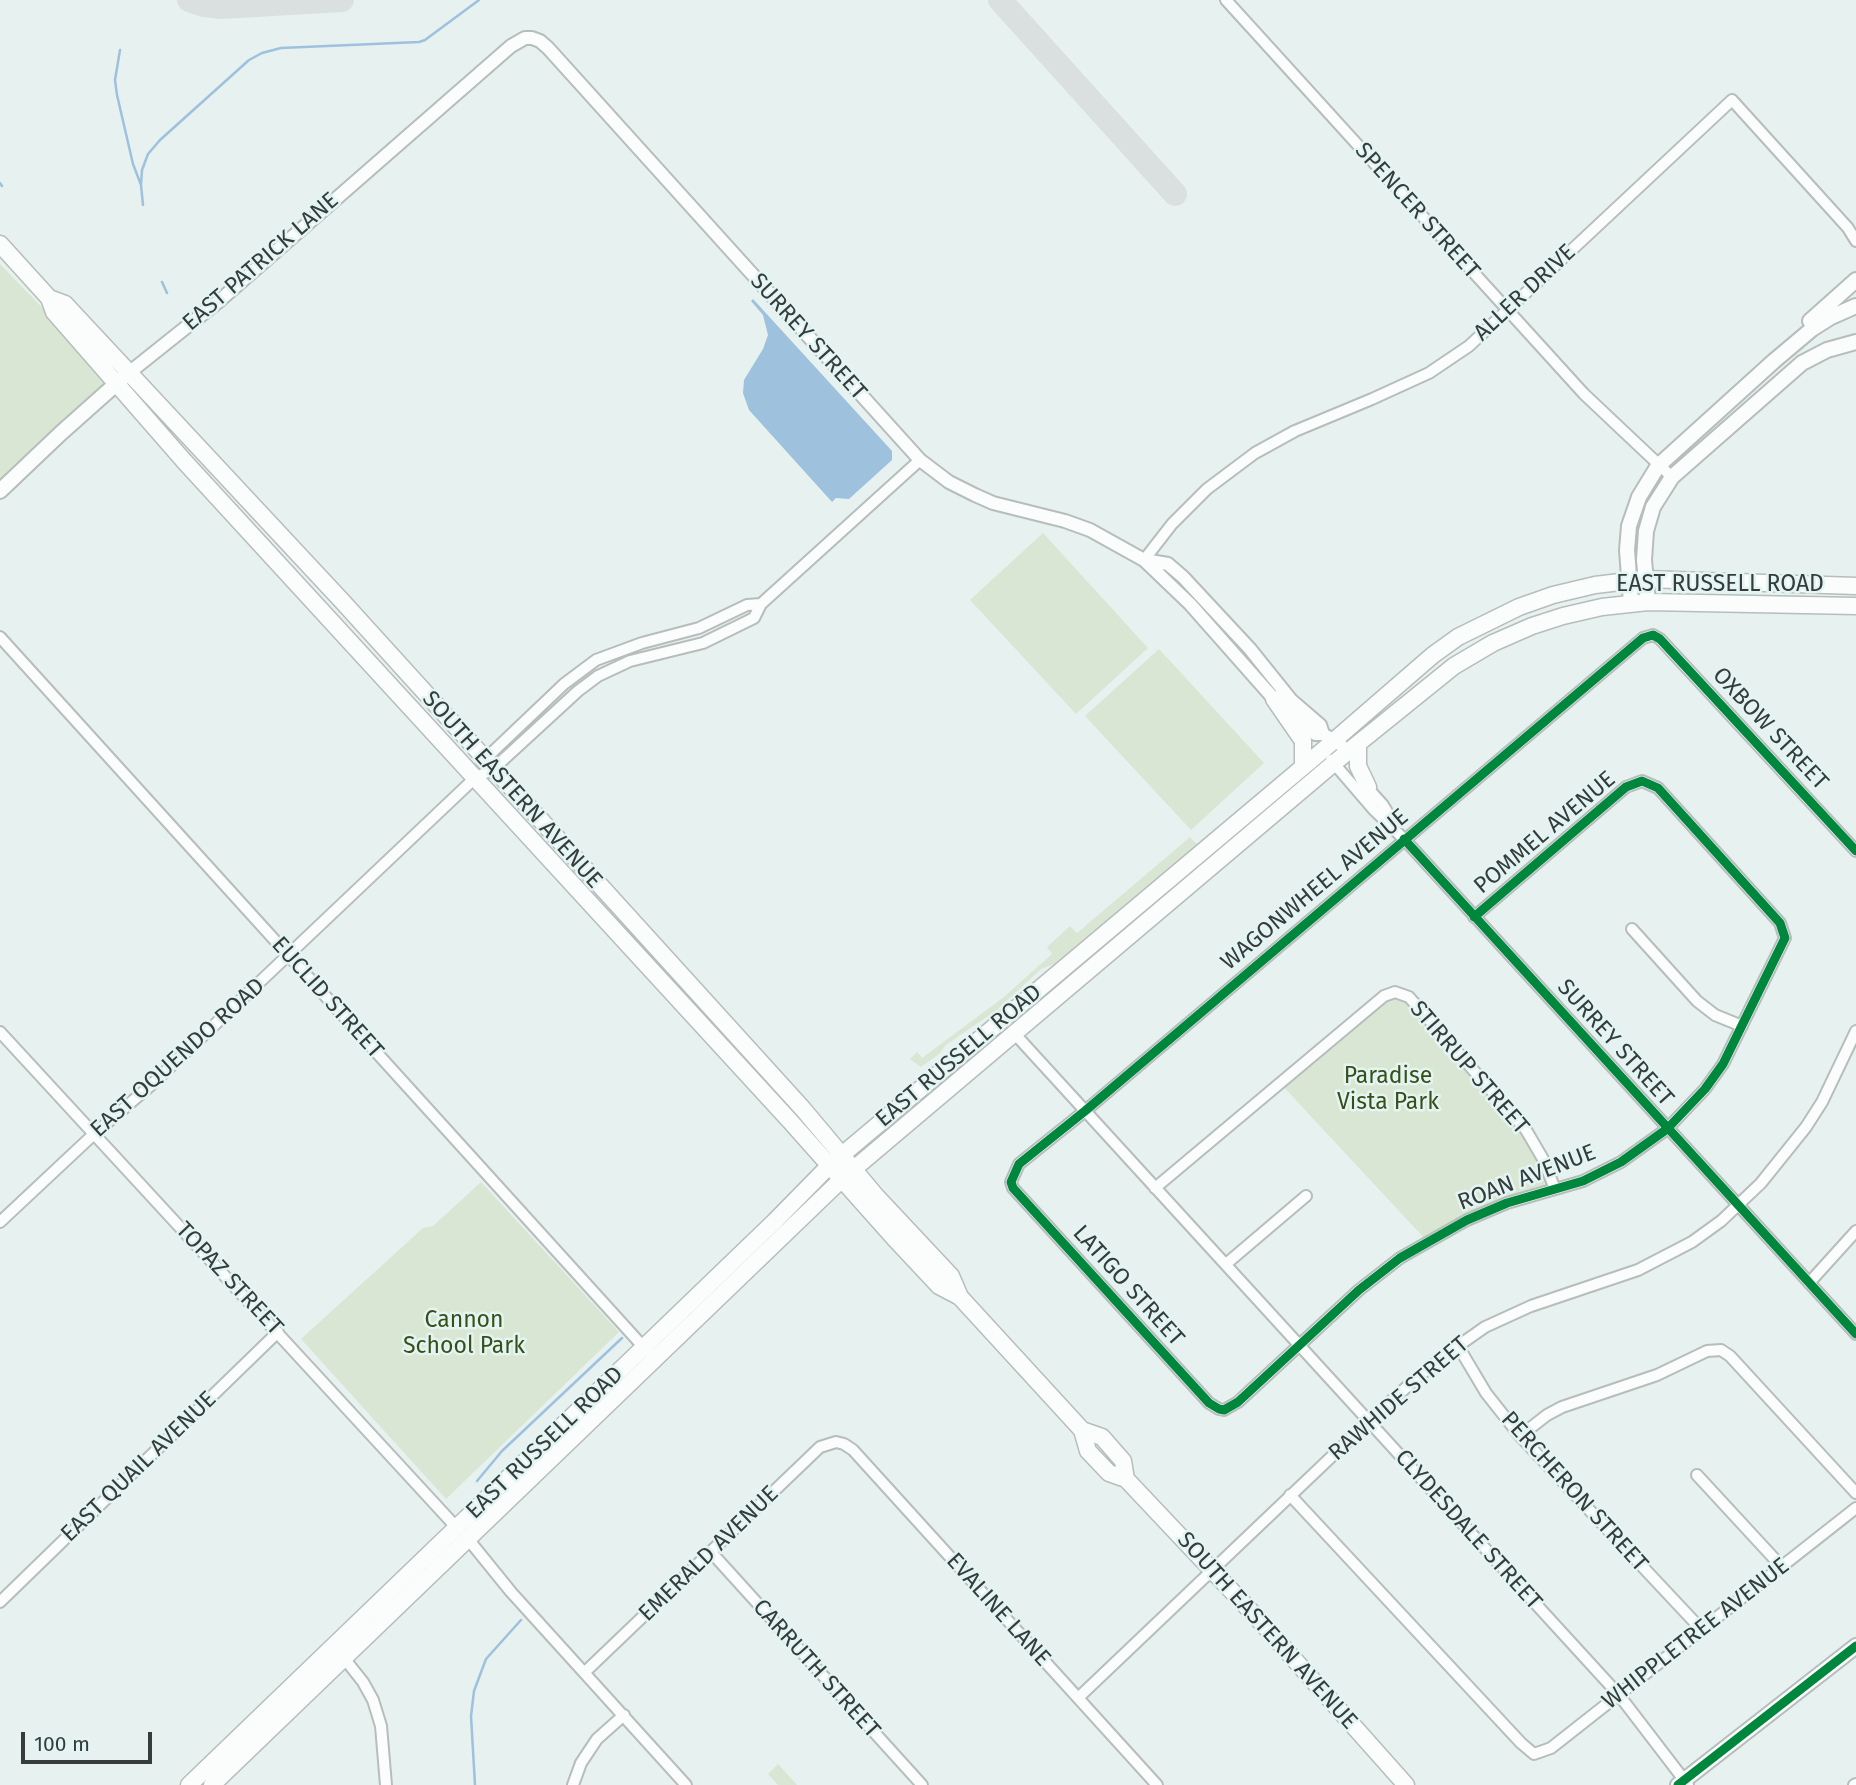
<!DOCTYPE html>
<html>
<head>
<meta charset="utf-8">
<style>
	body { margin:0 }
	#map { position:relative; width:1856px; height:1785px; overflow:hidden; background:#e7f1f0; font-family:"Fira Sans",sans-serif }
	canvas { display:block }
	.scale { position:absolute; left:21px; top:1732px; width:131px; height:32px; box-sizing:border-box; border:4px solid #353c3b; border-top:0; padding-left:9px; font-size:21px; line-height:24px; white-space:nowrap; color:#353c3b; -webkit-text-stroke:5px #e3f5f3; paint-order:stroke }
</style>
</head>
<body>
<div id="map">
<canvas width="1856" height="1785"></canvas>
<div class="scale">100 m</div>
</div>
<script>
const g = document.querySelector('canvas').getContext('2d');
g.lineJoin = 'round';
function fill(path, color) {
  g.fillStyle = color;
  g.fill(path, 'evenodd');
}
function shape(rows) {
  const path = new Path2D();
  for (const r of rows) {
    path.moveTo(r[0], r[1]);
    for (let i = 2; i < r.length; i += 2) path.lineTo(r[i], r[i + 1]);
  }
  return path;
}
function strokePath(path, color, width, dash) {
  g.strokeStyle = color;
  g.lineWidth = width;
  g.lineCap = dash ? 'butt' : 'round';
  g.setLineDash(dash || []);
  g.stroke(path);
}
function drawText(font, color, halo, rows, align = 'center') {
  g.font = font + ' "Fira Sans",sans-serif';
  g.lineWidth = 5;
  g.setLineDash([]);
  g.textBaseline = 'middle';
  g.strokeStyle = halo;
  g.fillStyle = color;
  for (const [text, x, y, turn = 0] of rows) {
    g.save();
    g.translate(x, y);
    g.rotate((+turn || 0) * Math.PI / 180);
    g.textAlign = isNaN(turn) ? turn : align;
    if (halo) g.strokeText(text, 0, 0);
    g.fillText(text, 0, 0);
    g.restore();
  }
}
const green = shape([
	[0,264,117,385,0,491],
	[1043,533,1148,648,1076,714,970,600],
	[1159,649,1264,763,1191,830,1085,716],
	[1190,837,1197,844,1054,964,1041,969,997,1010,946,1045,939,1054,921,1067,910,1059,917,1052,922,1058,1004,997,1052,954,1047,947,1070,926,1077,933],
	[1386,993,1400,993,1509,1113,1537,1154,1550,1190,1426,1240,1279,1082],
	[481,1182,619,1332,446,1499,301,1339,423,1228,433,1226],
	[778,1764,797,1785,778,1785,768,1774]
]);
const water = shape([
	[753,299,892,451,892,460,849,499,836,498,832,502,749,410,743,393,744,380,763,349,768,335,763,315,751,301]
]);
const stream = shape([
	[120,50,115,80,117,95,133,164,141,185,143,205],
	[0,183,2,186],
	[141,185,142,170,148,154,160,140,249,60,262,53,281,48,419,42,425,40,479,0],
	[162,282,167,293],
	[477,1481,502,1451,622,1338],
	[475,1785,471,1716,474,1691,486,1659,521,1620]
]);
const taxiway = shape([
	[189,0,204,5,222,7,342,0],
	[1000,0,1175,194]
]);
const minor = shape([
	[1226,0,1584,394,1672,477],
	[1144,560,1172,524,1207,489,1255,453,1295,431,1372,399,1429,373,1469,346,1732,100,1848,228,1856,241],
	[0,637,648,1352],
	[1331,760,1374,810,1404,839,1856,1334],
	[482,762,564,684,596,660,642,643,699,628,747,605,761,604],
	[1365,785,1383,805,1395,825],
	[1474,917,1626,787,1642,781,1658,788,1780,923,1785,938,1723,1064,1705,1089,1667,1129,1621,1162,1583,1181,1507,1203,1467,1220,1400,1258,1359,1290,1238,1402,1224,1410,1219,1409,1209,1403,1013,1188,1011,1182,1019,1164,1085,1111,1643,638,1653,635,1660,639,1856,851],
	[1632,929,1697,1001,1715,1015,1742,1026],
	[0,1032,457,1528],
	[1014,1033,1619,1695,1688,1785],
	[1155,1188,1384,996,1395,992,1409,997,1526,1130,1543,1159,1555,1189],
	[0,1222,94,1134,150,1086,476,777,492,770,578,691,598,676,630,661,703,643,754,618,761,604,920,460],
	[1226,1264,1306,1196],
	[1809,1283,1856,1231],
	[1458,1346,1486,1393,1520,1436,1701,1629],
	[1520,1436,1547,1415,1562,1407,1657,1375,1707,1351,1721,1350,1730,1356,1856,1493],
	[1697,1475,1781,1566],
	[1290,1495,1521,1743,1534,1754,1551,1748,1856,1508],
	[468,1539,511,1592,686,1785],
	[711,1552,922,1785],
	[0,1602,278,1332],
	[340,1653,363,1682,373,1700,381,1726,386,1785],
	[585,1672,820,1447,836,1442,844,1444,853,1450,1157,1785],
	[1078,1698,1369,1421,1420,1375,1458,1346,1485,1327,1531,1306,1638,1270,1692,1242,1721,1221,1761,1183,1806,1127,1822,1102,1856,1031],
	[573,1785,581,1763,597,1739,624,1715],
	[1854,1785,1856,1784]
]);
const tertiary = shape([
	[130,372,219,301,511,46,525,38,532,38,540,41,548,48,920,460,949,482,975,495,993,503,1065,521,1090,530,1144,560,1190,604,1274,699,1315,734,1323,734,1341,745],
	[1144,560,1168,564,1183,577,1250,649,1291,700,1320,725,1323,734]
]);
const secondary = shape([
	[1810,321,1856,280],
	[0,491,61,433,125,376],
	[1648,602,1644,560,1646,531,1653,507,1672,477,1802,363,1827,350,1856,342],
	[1631,603,1627,550,1629,526,1639,497,1658,466,1774,361,1812,329,1831,317,1856,306],
	[1678,1785,1856,1646]
]);
const primary = shape([
	[0,244,49,298,54,312,184,461,790,1121,894,1238,939,1286,960,1297,1082,1430,1102,1437,1123,1461,1126,1479],
	[49,298,65,304,342,601,803,1109,876,1196,951,1276,960,1297],
	[1274,699,1303,741,1303,767],
	[1358,746,1358,766,1368,787],
	[1082,1430,1088,1451,1109,1473,1126,1479,1261,1622,1406,1785],
	[189,1785,775,1221,830,1165,1322,751,1433,655,1458,637,1519,607,1553,595,1595,585,1645,579,1856,586],
	[212,1785,842,1179,1334,763,1454,666,1493,643,1532,626,1563,616,1602,607,1648,602,1856,606]
]);
const cycleway = shape([
	[1404,839,1856,1334],
	[1474,917,1626,787,1642,781,1658,788,1780,923,1785,938,1723,1064,1705,1089,1667,1129,1621,1162,1583,1181,1507,1203,1467,1220,1400,1258,1359,1290,1238,1402,1224,1410,1219,1409,1209,1403,1013,1188,1011,1182,1019,1164,1085,1111,1643,638,1653,635,1660,639,1856,851],
	[1678,1785,1856,1646]
]);
const streetNames = [
	["SPENCER STREET",1417,211,48],
	["EAST PATRICK LANE",261,262,-41],
	["ALLER DRIVE",1525,293,-43],
	["SURREY STREET",808,337,48],
	["EAST RUSSELL ROAD",1720,585],
	["OXBOW STREET",1770,729,47],
	["SOUTH EASTERN AVENUE",512,790,48],
	["POMMEL AVENUE",1545,833,-40],
	["WAGONWHEEL AVENUE",1315,890,-40],
	["EUCLID STREET",327,998,48],
	["SURREY STREET",1615,1043,48],
	["EAST RUSSELL ROAD",959,1056,-40],
	["EAST OQUENDO ROAD",178,1058,-42],
	["STIRRUP STREET",1469,1068,49],
	["ROAN AVENUE",1527,1178,-21],
	["TOPAZ STREET",229,1279,47],
	["LATIGO STREET",1128,1286,48],
	["RAWHIDE STREET",1399,1399,-41],
	["EAST RUSSELL ROAD",545,1443,-44],
	["EAST QUAIL AVENUE",139,1467,-44],
	["PERCHERON STREET",1574,1492,48],
	["CLYDESDALE STREET",1468,1530,48],
	["EMERALD AVENUE",709,1554,-44],
	["EVALINE LANE",998,1610,48],
	["SOUTH EASTERN AVENUE",1267,1631,48],
	["WHIPPLETREE AVENUE",1696,1634,-38],
	["CARRUTH STREET",816,1669,48]
];
const parkNames = [
	["Paradise",1388,1077],
	["Vista Park",1388,1103],
	["Cannon",464,1321],
	["School Park",464,1347]
];
fill(green, '#d9e6d3');
fill(water, '#9ec1dd');
strokePath(stream, '#9ec1dd', 2.5);
strokePath(taxiway, '#dae0e0', 24);
strokePath(minor, '#b6bdbc', 14);
strokePath(tertiary, '#b6bdbc', 16);
strokePath(secondary, '#b6bdbc', 18);
strokePath(primary, '#b6bdbc', 19);
strokePath(minor, '#fbfdfd', 10);
strokePath(tertiary, '#fbfdfd', 12);
strokePath(secondary, '#fbfdfd', 14);
strokePath(primary, '#fbfdfd', 16);
strokePath(cycleway, '#00873e', 9);
drawText('23px', '#353c3b', '#e3f5f3', streetNames);
drawText('23px', '#394f16', '#e3f5f3', parkNames);
</script>
</body>
</html>
